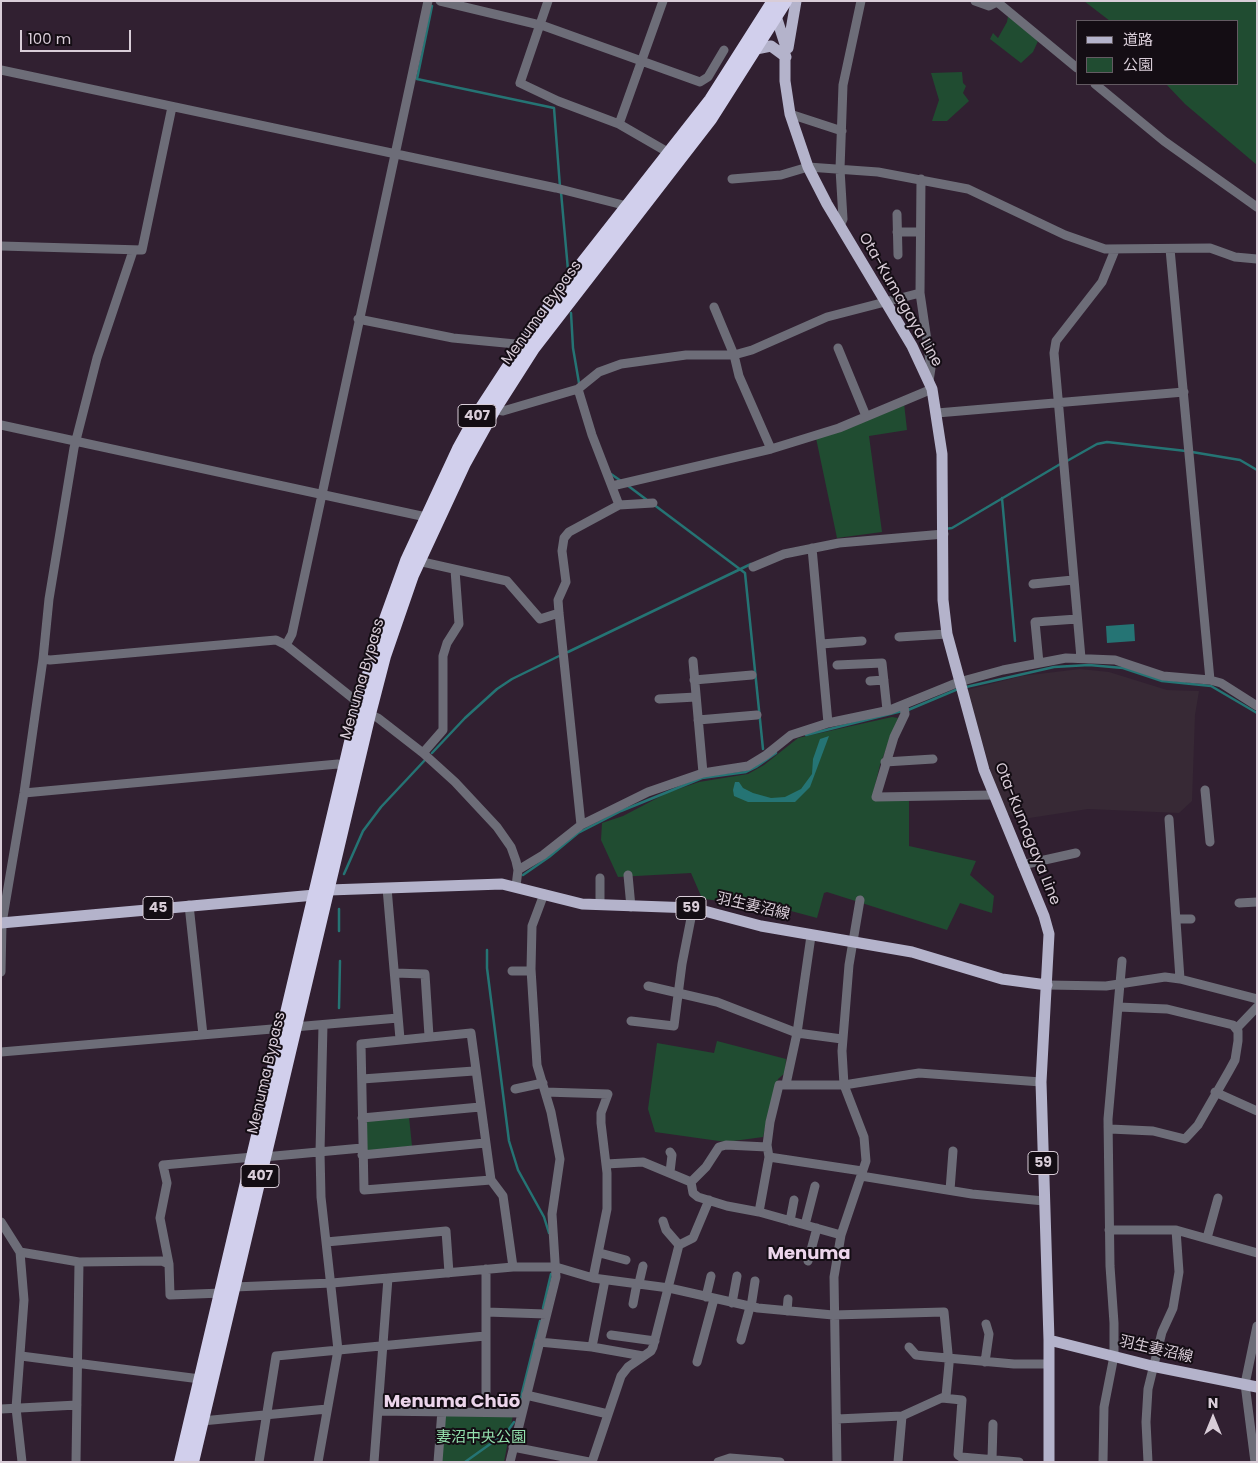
<!DOCTYPE html>
<html>
<head>
<meta charset="utf-8">
<style>
	body { margin:0 }
	#map { position:relative; width:1258px; height:1463px; overflow:hidden; background:#312031; font-family:Poppins,"Noto Sans JP",sans-serif }
	canvas { display:block }
	.frame { position:absolute; inset:0; border:2px solid #d9cdd8; pointer-events:none }
	.legend { position:absolute; left:1076px; top:20px; width:162px; height:65px; box-sizing:border-box; background:#140d14; border:1px solid #635a62; margin:0; padding:6px 9px; list-style:none; font-size:15px; color:#d9cdd8 }
	.legend li { display:flex; align-items:center; gap:10px; height:25px }
	.legend b { width:25px; border:1px solid #635a62 }
	.north { position:absolute; left:1188px; top:1393px; width:50px; height:50px; -webkit-text-stroke:4px #140d14; paint-order:stroke; rotate:0deg; font-size:14px; font-weight:700; line-height:20px; text-align:center; color:#d9cdd8 }
	.north::after { content:''; display:block; margin:auto; width:18px; height:22px; background:#d9cdd8; clip-path:polygon(50% 0,100% 100%,50% 72%,0 100%) }
	.scale { position:absolute; left:20px; top:30px; width:111px; height:22px; box-sizing:border-box; border:2px solid #d9cdd8; border-top:0; padding-left:6px; font-size:15px; line-height:18px; white-space:nowrap; color:#d9cdd8; -webkit-text-stroke:4px #140d14; paint-order:stroke }
</style>
</head>
<body>
<div id="map">
<canvas width="1258" height="1463"></canvas>
<div class="frame"></div>
<ul class="legend">
<li><b style="height:6px;background:#b4b3cb"></b>道路</li>
<li><b style="height:14px;background:#204c31"></b>公園</li>
</ul>
<div class="north">N</div>
<div class="scale">100 m</div>
</div>
<script>
const g = document.querySelector('canvas').getContext('2d');
g.lineJoin = 'round';
function fill(path, color) {
  g.fillStyle = color;
  g.fill(path, 'evenodd');
}
function shape(rows) {
  const path = new Path2D();
  for (const r of rows) {
    path.moveTo(r[0], r[1]);
    for (let i = 2; i < r.length; i += 2) path.lineTo(r[i], r[i + 1]);
  }
  return path;
}
function strokePath(path, color, width, dash) {
  g.strokeStyle = color;
  g.lineWidth = width;
  g.lineCap = dash ? 'butt' : 'round';
  g.setLineDash(dash || []);
  g.stroke(path);
}
function drawText(font, color, halo, rows, align = 'center') {
  g.font = font + ' Poppins,"Noto Sans JP",sans-serif';
  g.lineWidth = 4;
  g.setLineDash([]);
  g.textBaseline = 'middle';
  g.strokeStyle = halo;
  g.fillStyle = color;
  for (const [text, x, y, turn = 0] of rows) {
    g.save();
    g.translate(x, y);
    g.rotate((+turn || 0) * Math.PI / 180);
    g.textAlign = isNaN(turn) ? turn : align;
    if (halo) g.strokeText(text, 0, 0);
    g.fillText(text, 0, 0);
    g.restore();
  }
}
const education = shape([
	[1080,669,1109,672,1167,690,1199,691,1195,715,1192,801,1179,813,1088,809,1023,819,1007,814,993,779,967,690,1022,676]
]);
const green = shape([
	[1084,1,1257,1,1257,165,1185,104,1166,84,1237,84,1237,21,1110,21],
	[1008,16,1038,41,1033,52,1021,63,990,39,993,33,998,38,1007,22],
	[962,72,963,83,966,86,963,93,969,101,947,121,932,121,939,100,931,73],
	[904,403,907,430,869,436,882,532,837,538,816,438],
	[892,717,898,718,880,765,872,798,909,798,909,846,976,861,970,875,994,896,992,913,960,903,947,930,827,892,824,893,817,918,791,911,705,899,701,896,691,873,618,877,601,840,602,823,623,816,667,793,699,782,748,774,764,765,798,738],
	[717,1041,786,1059,785,1073,778,1079,763,1137,726,1142,655,1132,648,1109,657,1043,714,1053],
	[409,1117,412,1146,366,1151,367,1120],
	[444,1413,513,1415,504,1462,441,1462]
]);
const water = shape([
	[1134,624,1135,641,1107,643,1106,626],
	[829,736,810,787,795,802,748,802,734,796,733,790,735,782,739,782,743,788,753,793,771,798,785,797,801,789,812,774,813,759,820,739]
]);
const stream = shape([
	[432,6,417,79,554,108,560,187],
	[561,192,568,270],
	[571,313,573,348,579,383],
	[1192,452,1240,460,1257,470],
	[1067,461,1097,444,1107,442,1186,451],
	[611,474,621,481],
	[627,485,647,500],
	[1002,498,1015,641],
	[653,504,745,573,763,749],
	[945,529,952,528,1062,463],
	[568,652,751,564],
	[966,687,1054,667,1089,665,1123,668,1162,681,1211,686,1257,713],
	[908,710,958,689],
	[806,735,902,711],
	[432,753,465,718,497,689,512,679,559,656],
	[344,874,363,831,381,807,425,760],
	[523,875,549,857,578,833,621,811,702,778,746,772,756,767,776,753],
	[339,909,339,931],
	[487,950,487,968,509,1141,518,1170,544,1217,549,1233],
	[339,1008,340,961],
	[543,1308,551,1274],
	[519,1405,540,1321],
	[465,1462,507,1432,514,1422]
]);
const minor = shape([
	[440,1,544,26,700,82,708,77,724,50],
	[548,1,520,83,558,101,619,124,671,154],
	[975,1,989,6,997,2],
	[996,1,1077,68],
	[1,70,556,188,631,207],
	[1095,84,1164,141,1257,207],
	[790,114,842,131],
	[619,124,663,1],
	[732,179,781,175,808,167,878,172,968,189,1065,235,1105,249,1210,248,1235,257,1257,259],
	[921,179,920,293,931,368,929,381],
	[897,214,898,255],
	[840,226,843,219,840,169,843,85,861,1],
	[897,232,920,232],
	[1,246,142,250,172,107],
	[1170,249,1210,680],
	[714,307,734,355,739,376,771,449],
	[358,319,453,338,526,345],
	[838,348,866,416],
	[578,389,592,435,619,505,569,532,564,538,562,551,566,582,558,600,559,613,581,825],
	[494,409,503,411,578,389,599,372,621,364,686,355,734,355,752,350,827,317,920,293],
	[937,413,1184,392],
	[1,425,426,517],
	[612,486,771,449,839,428,932,389],
	[619,505,653,503],
	[812,548,828,723],
	[418,561,507,581,540,619,559,613],
	[753,567,784,554,839,543,944,534],
	[1033,584,1073,580],
	[899,637,947,634],
	[821,644,862,641],
	[286,645,292,634,428,1],
	[1081,658,1054,353,1056,341,1102,282,1115,250],
	[43,659,50,660,276,640,286,645,360,704],
	[693,661,703,773],
	[1039,663,1035,622,1077,619],
	[837,665,882,663,887,710],
	[694,680,752,675],
	[870,681,884,680],
	[659,699,696,697],
	[904,705,905,714,894,737,876,797,993,795],
	[369,714,378,718,423,753,455,782,497,827,511,847,516,861,518,870,516,886],
	[698,720,757,715],
	[423,753,443,730,443,656,447,643,459,624,455,570],
	[885,762,933,759],
	[1205,790,1210,842],
	[24,793,338,764,346,766],
	[1169,819,1180,979],
	[1022,865,1076,853],
	[518,870,543,855,581,825,648,792,703,773,748,766,766,755,791,735,828,723,890,710,959,682,1003,670,1066,658,1115,660,1163,676,1210,680,1221,683,1257,706],
	[628,875,631,907],
	[387,888,400,1039],
	[1239,903,1257,902],
	[189,905,203,1035],
	[600,905,600,878],
	[1176,919,1191,919],
	[512,971,531,971],
	[1,972,2,923,24,793,43,659,49,599,74,448,97,358,133,251],
	[395,973,425,974,429,1036],
	[1047,985,1106,986,1165,977,1180,979,1257,999],
	[648,986,717,1002,797,1033,842,1039],
	[631,1021,674,1026,682,964,693,908],
	[294,1027,398,1018],
	[1236,1029,1257,1007],
	[1,1052,284,1028],
	[362,1079,474,1071],
	[786,1084,797,1033,811,936],
	[515,1089,543,1083],
	[545,1092,608,1094,601,1113,601,1123,607,1173,607,1209,593,1278],
	[1215,1092,1257,1111],
	[362,1118,480,1107],
	[1108,1127,1110,1129,1153,1131,1185,1139,1198,1125,1229,1071,1235,1060,1238,1041,1238,1031,1233,1025,1167,1009,1118,1007],
	[362,1155,485,1143],
	[264,1157,362,1148],
	[769,1157,862,1171],
	[606,1164,643,1162,691,1182,693,1193,698,1197,727,1206,759,1212,841,1235],
	[670,1172,672,1155,670,1152],
	[861,1176,972,1194,1044,1201],
	[491,1180,364,1190,361,1044,471,1033,491,1180,503,1196,513,1267],
	[691,1182,706,1167,719,1147,726,1145,767,1147],
	[950,1190,953,1151],
	[759,1212,769,1157,767,1145,770,1122,779,1085,844,1085,919,1073,1041,1082],
	[663,1221,666,1230,679,1245],
	[790,1221,794,1200],
	[1,1222,20,1252,24,1300,16,1408,22,1462],
	[805,1225,815,1186],
	[1109,1230,1176,1230,1257,1253],
	[1207,1238,1218,1198],
	[326,1242,446,1231,449,1273],
	[20,1252,79,1262,162,1261,169,1264],
	[600,1253,626,1260],
	[808,1261,817,1228],
	[486,1269,486,1411],
	[639,1283,643,1266],
	[234,1287,332,1283,513,1267,556,1267,593,1278,669,1288,758,1308,833,1315,944,1312,949,1364,946,1396,902,1416,837,1419],
	[222,1293,170,1295,169,1264,160,1218,167,1183,163,1165,253,1157],
	[706,1297,711,1276],
	[732,1303,737,1276],
	[633,1304,637,1283],
	[751,1307,755,1281],
	[787,1311,788,1299],
	[486,1312,546,1314],
	[611,1335,655,1341],
	[741,1340,750,1307],
	[539,1342,592,1347,643,1356],
	[592,1347,605,1280],
	[909,1347,916,1355,925,1356,1014,1364,1049,1364],
	[21,1356,200,1379],
	[697,1362,714,1299],
	[985,1362,989,1334,986,1324],
	[526,1395,608,1414],
	[942,1398,962,1400,958,1455,961,1457,1019,1462],
	[1,1409,77,1405],
	[378,1411,522,1413],
	[202,1421,327,1409],
	[513,1447,589,1462],
	[992,1459,993,1424],
	[76,1462,79,1262],
	[259,1462,276,1356,485,1336],
	[318,1462,338,1350,321,1197,320,1152,323,1025],
	[374,1462,388,1278],
	[438,1462,442,1410],
	[510,1462,556,1277,552,1214,560,1159,551,1112,537,1065,531,969,532,926,544,894],
	[592,1462,621,1376,628,1367,651,1351,653,1347,679,1245,693,1238,709,1200],
	[718,1462,730,1458,780,1462],
	[837,1462,834,1277,841,1235,866,1161,864,1137,844,1085,842,1051,849,965,860,900],
	[898,1462,902,1416],
	[1103,1462,1104,1407,1114,1356,1114,1323,1110,1266,1108,1119,1122,961],
	[1148,1462,1146,1422,1148,1389,1162,1332,1173,1308,1179,1272,1176,1230],
	[1255,1462,1245,1384,1257,1326]
]);
const major = shape([
	[774,10,785,44,785,81,790,114,808,167,827,204,912,346,932,389,942,454,943,600,947,634,984,770,1044,916,1049,934,1041,1082,1049,1340,1049,1462],
	[788,48,796,1],
	[756,49,771,46,786,57],
	[1,923,315,895,329,890,502,884,582,904,693,908,761,926,912,952,1002,979,1047,985],
	[1049,1340,1152,1366,1257,1387]
]);
const highway = shape([
	[181,1462,360,704,385,622,407,561,459,449,480,411,529,336,565,286,711,100,774,1],
	[192,1462,369,714,384,656,412,575,464,463,494,409,533,348,710,119,785,1]
]);
const shields = [
	[477,416,38],
	[158,908,30],
	[691,908,30],
	[1043,1163,30],
	[260,1176,38]
];
const shieldNames = [
	["407",477,416],
	["45",158,908],
	["59",691,908],
	["59",1043,1163],
	["407",260,1176]
];
const streetNames = [
	["Ota-Kumagaya Line",900,300,60],
	["Menuma Bypass",542,313,-54],
	["Menuma Bypass",363,679,-74],
	["Ota-Kumagaya Line",1027,834,68],
	["羽生妻沼線",753,907,13],
	["Menuma Bypass",267,1073,-77],
	["羽生妻沼線",1156,1350,13]
];
const parkNames = [
	["妻沼中央公園",481,1438]
];
const quarterNames = [
	["Menuma",809,1254],
	["Menuma Chūō",452,1402]
];
fill(education, '#372935');
fill(green, '#204c31');
fill(water, '#257474');
strokePath(stream, '#257474', 2.5);
strokePath(minor, '#6d6d78', 9);
strokePath(major, '#b4b3cb', 11);
strokePath(highway, '#d1cfec', 14);
for (const [x, y, w] of shields) {
  const box = new Path2D();
  box.roundRect(x - w / 2, y - 11.5, w, 23, 4);
  g.fillStyle = '#140d14';
  g.fill(box);
  strokePath(box, '#d9cdd8', 1);
}
drawText('bold 14px', '#d9cdd8', null, shieldNames);
drawText('15px', '#d9cdd8', '#140d14', streetNames);
drawText('15px', '#94e0ad', '#140d14', parkNames);
drawText('bold 18px', '#ecd5eb', '#140d14', quarterNames);
</script>
</body>
</html>
